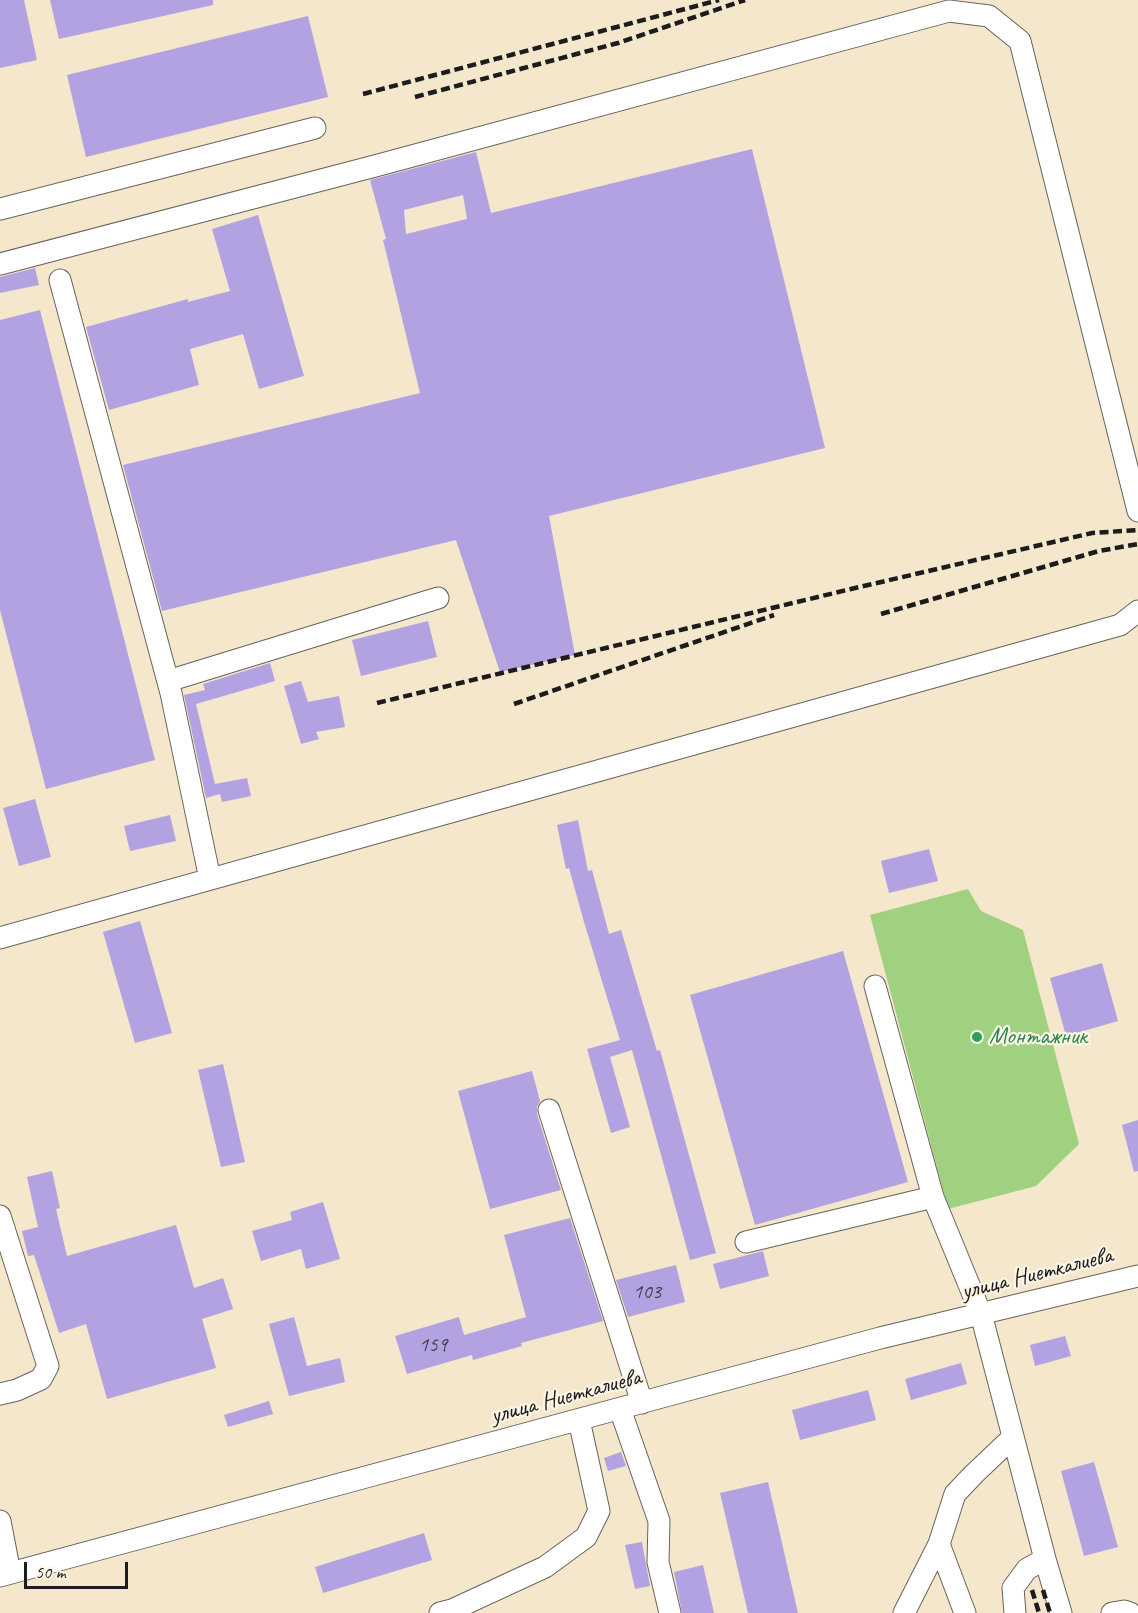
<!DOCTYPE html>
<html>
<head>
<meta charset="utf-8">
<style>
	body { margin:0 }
	#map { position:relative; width:1138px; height:1613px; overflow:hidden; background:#f4e7cc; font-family:Caveat,sans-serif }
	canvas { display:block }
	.scale { position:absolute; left:24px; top:1562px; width:104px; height:27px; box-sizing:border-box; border:3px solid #1c1c1c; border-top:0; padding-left:8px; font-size:18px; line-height:21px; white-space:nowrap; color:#1c1c1c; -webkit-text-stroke:4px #fcf5e5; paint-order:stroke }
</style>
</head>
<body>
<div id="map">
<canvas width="1138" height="1613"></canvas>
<div class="scale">50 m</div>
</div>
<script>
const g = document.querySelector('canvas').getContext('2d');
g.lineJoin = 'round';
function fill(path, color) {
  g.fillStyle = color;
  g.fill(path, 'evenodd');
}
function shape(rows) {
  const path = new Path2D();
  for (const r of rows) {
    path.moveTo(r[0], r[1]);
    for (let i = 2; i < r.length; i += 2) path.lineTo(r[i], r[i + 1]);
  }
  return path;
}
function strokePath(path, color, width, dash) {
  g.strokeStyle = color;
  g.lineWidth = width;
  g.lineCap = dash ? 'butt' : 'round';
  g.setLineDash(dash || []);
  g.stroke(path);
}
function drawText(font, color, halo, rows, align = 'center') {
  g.font = font + ' Caveat,sans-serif';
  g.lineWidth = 4.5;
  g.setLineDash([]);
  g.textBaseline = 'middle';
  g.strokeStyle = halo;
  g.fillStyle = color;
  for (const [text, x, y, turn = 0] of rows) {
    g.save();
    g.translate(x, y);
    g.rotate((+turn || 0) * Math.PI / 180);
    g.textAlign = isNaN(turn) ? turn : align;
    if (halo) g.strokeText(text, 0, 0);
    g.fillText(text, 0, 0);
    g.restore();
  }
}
const green = shape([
	[968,889,981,911,1023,930,1079,1144,1036,1186,948,1209,870,915]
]);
const building = shape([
	[0,0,24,0,37,60,0,68],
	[50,0,213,0,213,5,59,39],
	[308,16,328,97,86,157,67,75],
	[752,149,825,448,549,516,575,655,500,672,456,540,162,611,123,465,420,393,383,240,386,239,370,180,476,152,491,213],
	[463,195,467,219,406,234,404,210],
	[258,215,304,376,259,389,243,334,190,349,199,385,109,410,86,327,188,299,188,302,230,291,212,229],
	[35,268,39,285,0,293,0,277],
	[40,310,155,760,46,789,0,610,0,320],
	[428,621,437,657,361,676,352,640],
	[270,663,275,681,196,704,215,784,247,778,251,796,222,802,220,794,206,798,184,695,205,690,203,684],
	[301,681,308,702,339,696,345,727,316,732,319,739,301,744,284,686],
	[35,799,51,857,19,866,3,808],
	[170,815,176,841,130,851,124,826],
	[578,820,588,871,592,870,609,934,621,930,657,1051,660,1050,716,1253,690,1260,632,1050,610,1057,630,1127,611,1133,587,1049,620,1040,584,922,569,868,566,869,557,825],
	[929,849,938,881,889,893,881,861],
	[140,921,172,1033,135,1043,103,932],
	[843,951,908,1182,755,1225,690,995],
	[1102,963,1118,1021,1066,1036,1050,978],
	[223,1064,245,1162,221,1167,198,1070],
	[532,1071,540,1101,537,1107,537,1114,561,1190,490,1209,458,1091],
	[1138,1120,1138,1171,1134,1172,1122,1125],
	[52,1171,60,1208,56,1209,67,1256,176,1225,194,1288,223,1278,233,1309,202,1319,216,1368,107,1399,86,1324,59,1333,34,1255,28,1256,22,1231,38,1227,27,1177],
	[323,1202,340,1259,306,1269,301,1249,261,1261,252,1231,292,1220,290,1212],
	[570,1218,603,1321,521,1343,522,1346,473,1360,472,1355,407,1374,395,1336,459,1317,464,1335,526,1317,504,1235],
	[763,1251,769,1276,720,1289,713,1264],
	[676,1265,685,1302,628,1317,616,1280],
	[294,1317,307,1366,340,1358,345,1382,289,1396,269,1324],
	[1065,1336,1071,1356,1035,1366,1030,1345],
	[961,1363,967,1384,911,1400,905,1379],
	[868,1390,876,1420,800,1440,792,1410],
	[269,1401,273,1414,228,1427,224,1415],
	[621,1452,626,1466,608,1471,604,1458],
	[1094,1462,1118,1547,1084,1556,1061,1471],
	[768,1482,798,1613,748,1613,720,1493],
	[424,1533,432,1560,323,1593,315,1567],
	[642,1542,650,1586,635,1589,625,1545],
	[703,1565,714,1613,682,1613,674,1572]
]);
const minor = shape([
	[0,209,315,128],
	[0,264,375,166,949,11,989,16,1020,41,1138,511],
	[60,280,171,693,210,879],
	[168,681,438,598],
	[0,938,1120,625,1138,611],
	[875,986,933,1197,981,1314,1045,1559,1027,1569,1013,1588,1015,1613],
	[549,1110,642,1403],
	[0,1216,48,1366,41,1379,17,1390,0,1394],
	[746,1242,933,1197],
	[620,1409,659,1521,658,1562,670,1613],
	[0,1521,10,1573],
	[1045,1559,1061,1613],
	[0,1576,880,1338,1138,1276],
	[440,1613,452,1610,545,1567,586,1537,599,1511,579,1420],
	[904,1613,939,1544],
	[965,1613,939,1544,955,1494,974,1474,1013,1437],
	[1112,1613,1124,1611,1130,1613]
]);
const rail = shape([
	[363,94,719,0],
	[415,97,618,43,745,0],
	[881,614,1099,551,1138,544],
	[377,703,851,589,1092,533,1138,530],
	[514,704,774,615],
	[1032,1590,1039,1613],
	[1043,1590,1050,1613]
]);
const markers = [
	[977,1037,6,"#2e9e5b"]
];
const numberNames = [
	["103",647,1292],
	["159",433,1345]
];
const leisureNames = [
	["Монтажник",989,1037]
];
const streetNames = [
	["улица Ниеткалиева",1037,1274,-14],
	["улица Ниеткалиева",566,1397,-15]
];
fill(green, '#9fd181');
fill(building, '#b3a2e1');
strokePath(minor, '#68635a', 23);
strokePath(minor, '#fff', 21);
strokePath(rail, '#1c1c1c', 4.5, [9, 4.5]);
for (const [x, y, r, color] of markers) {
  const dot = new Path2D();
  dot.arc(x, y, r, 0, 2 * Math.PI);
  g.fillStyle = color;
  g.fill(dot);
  strokePath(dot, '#fcf5e5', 2);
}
drawText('21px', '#423e4d', null, numberNames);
drawText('24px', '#27864d', '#fcf5e5', leisureNames, 'left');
drawText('24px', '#1c1c1c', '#fcf5e5', streetNames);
</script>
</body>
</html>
